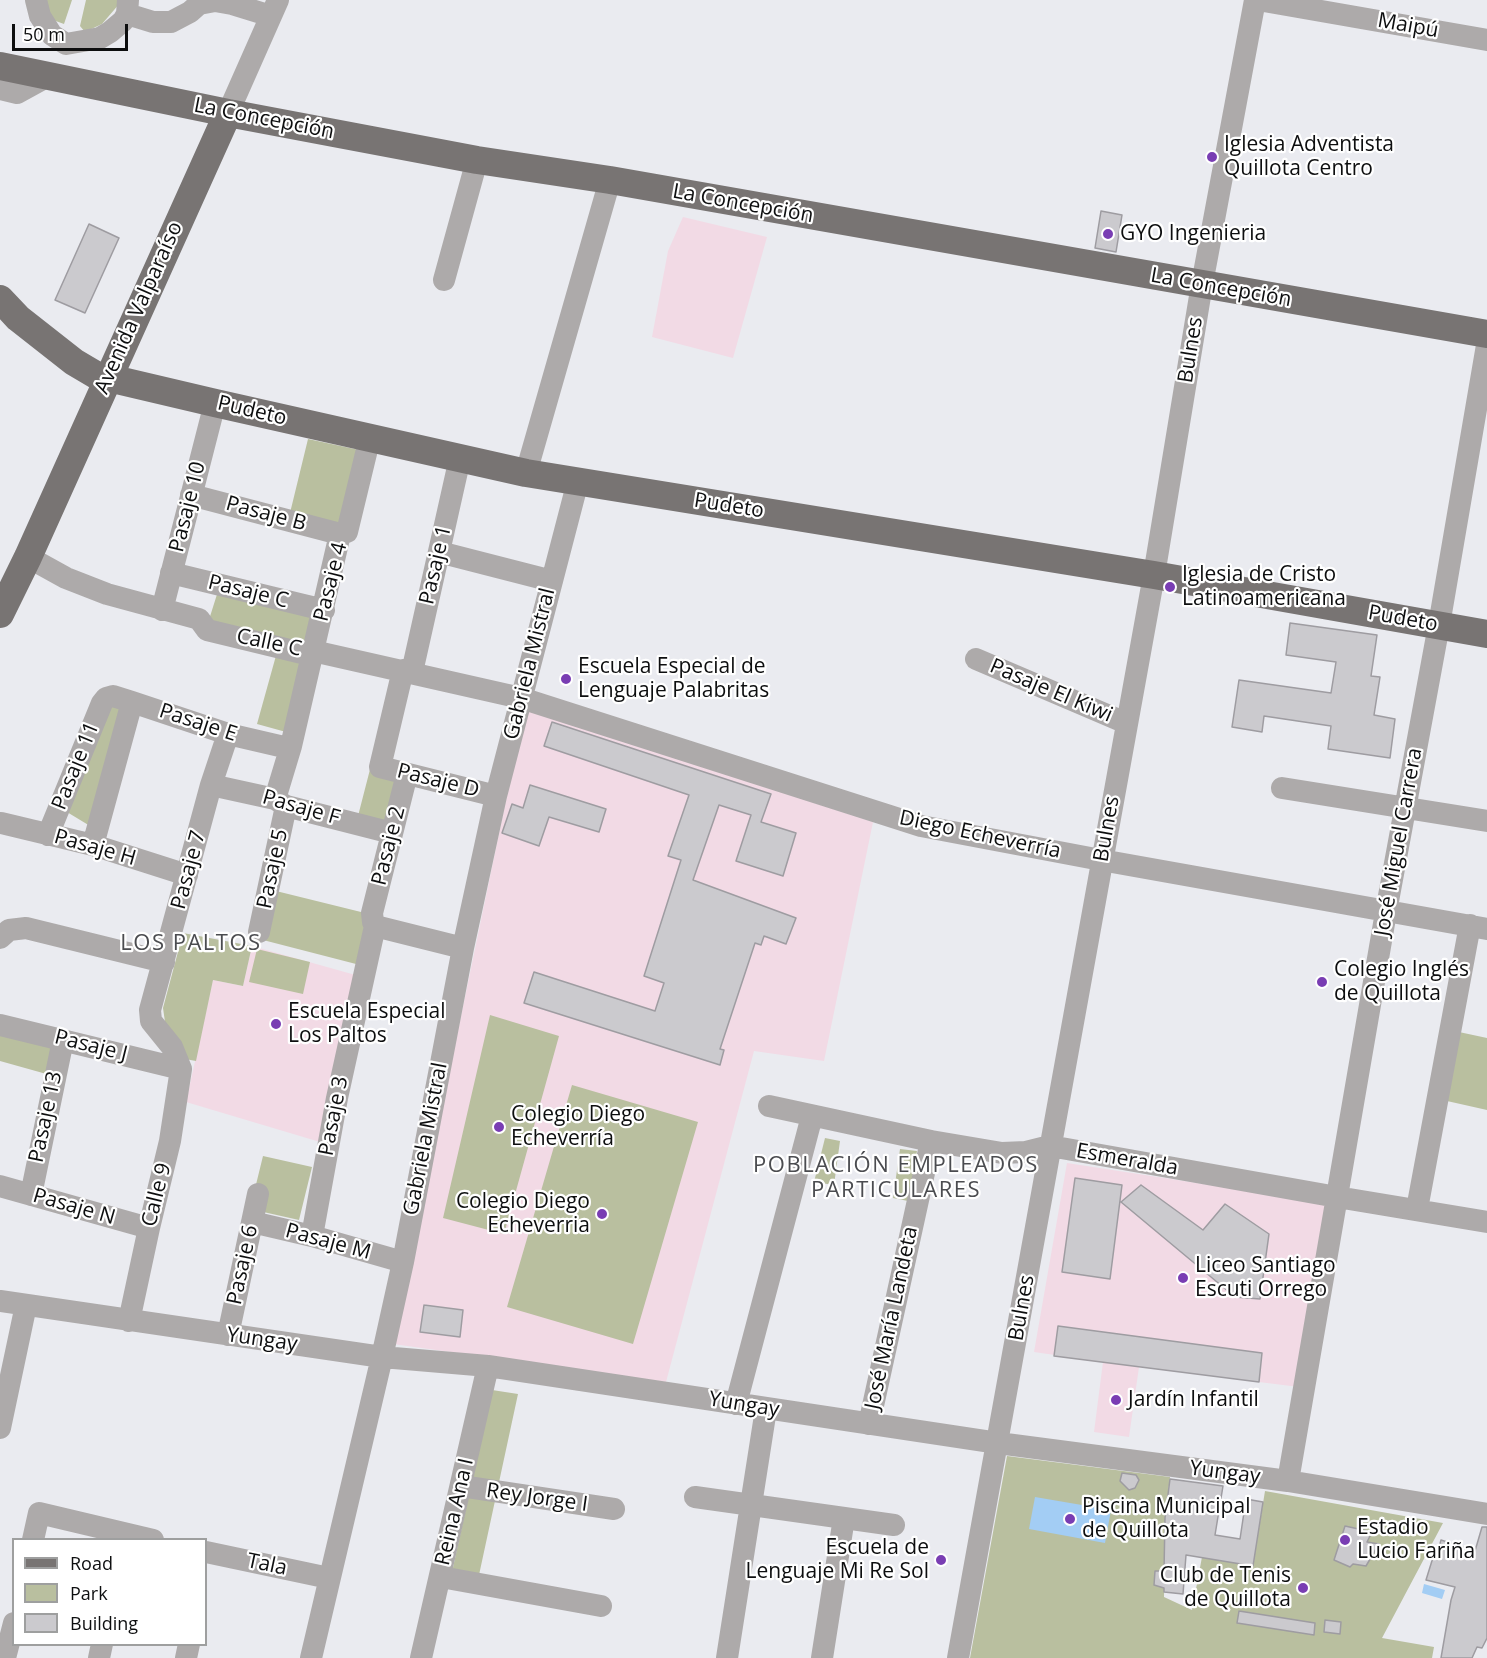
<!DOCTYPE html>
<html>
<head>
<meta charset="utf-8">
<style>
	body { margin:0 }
	#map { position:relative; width:1487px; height:1658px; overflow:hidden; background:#eaebf0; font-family:"Open Sans",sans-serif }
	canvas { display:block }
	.legend { position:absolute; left:12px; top:1538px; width:195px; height:108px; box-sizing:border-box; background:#fff; border:2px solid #9e9f9f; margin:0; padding:8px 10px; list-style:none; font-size:18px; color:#0d0e0f }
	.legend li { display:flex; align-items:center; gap:12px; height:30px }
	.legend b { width:30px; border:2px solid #9e9f9f }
	.scale { position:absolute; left:12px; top:24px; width:116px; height:27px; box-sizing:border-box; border:3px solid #0d0e0f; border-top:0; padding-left:8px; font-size:18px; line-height:21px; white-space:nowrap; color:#0d0e0f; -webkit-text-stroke:4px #fff; paint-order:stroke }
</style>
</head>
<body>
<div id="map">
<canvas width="1487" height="1658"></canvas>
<ul class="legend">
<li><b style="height:8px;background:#787473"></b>Road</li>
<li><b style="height:16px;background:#b9bf9f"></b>Park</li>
<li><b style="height:16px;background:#cbcace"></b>Building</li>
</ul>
<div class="scale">50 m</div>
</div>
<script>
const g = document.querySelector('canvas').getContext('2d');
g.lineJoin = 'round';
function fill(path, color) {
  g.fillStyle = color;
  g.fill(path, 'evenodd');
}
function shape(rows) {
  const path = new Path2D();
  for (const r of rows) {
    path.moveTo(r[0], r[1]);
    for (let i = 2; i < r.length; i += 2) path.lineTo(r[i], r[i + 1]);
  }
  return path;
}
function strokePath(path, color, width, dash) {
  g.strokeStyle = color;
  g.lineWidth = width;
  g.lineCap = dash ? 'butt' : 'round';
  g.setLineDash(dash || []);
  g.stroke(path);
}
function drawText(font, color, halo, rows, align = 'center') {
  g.font = font + ' "Open Sans",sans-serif';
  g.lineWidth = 4.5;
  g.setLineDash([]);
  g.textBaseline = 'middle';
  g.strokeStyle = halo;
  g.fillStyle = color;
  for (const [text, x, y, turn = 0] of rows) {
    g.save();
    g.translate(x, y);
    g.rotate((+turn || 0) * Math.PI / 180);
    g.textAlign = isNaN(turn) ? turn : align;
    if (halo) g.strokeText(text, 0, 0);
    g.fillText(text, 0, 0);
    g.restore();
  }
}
const education = shape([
	[683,217,767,237,733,358,652,337,668,251],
	[525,708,873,822,824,1061,754,1051,666,1382,393,1344],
	[252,946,359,976,320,1142,186,1102,213,980,243,986],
	[1067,1163,1333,1204,1299,1387,1139,1367,1129,1437,1094,1432,1103,1362,1034,1352]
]);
const green = shape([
	[40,0,72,0,64,24,53,20],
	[86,0,121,0,120,3,102,24,85,32,80,26],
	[308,439,364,451,345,529,290,513],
	[219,588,319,611,307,650,207,626],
	[277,652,305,659,286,732,257,724],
	[392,684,390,773,400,776,389,824,358,816],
	[128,705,95,829,62,809,101,708],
	[276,891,361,912,366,925,356,964,263,940],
	[183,933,252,946,243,986,213,980,196,1061,185,1059,165,1022,163,1008],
	[257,949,310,962,303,994,249,982],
	[490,1015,559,1036,504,1234,443,1218],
	[0,1031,57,1045,50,1075,0,1061],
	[1459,1032,1487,1038,1487,1110,1447,1101],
	[572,1085,698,1122,633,1344,507,1307],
	[825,1138,840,1141,834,1185,814,1182],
	[900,1149,917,1151,908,1201,893,1198],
	[263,1156,312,1167,299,1220,250,1209],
	[492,1390,518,1394,479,1575,452,1572],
	[1007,1456,1170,1477,1165,1518,1164,1597,1192,1610,1202,1557,1253,1565,1265,1491,1443,1523,1382,1638,1434,1647,1432,1658,970,1658]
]);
const water = shape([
	[1035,1497,1111,1510,1105,1543,1029,1529],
	[1424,1584,1445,1590,1442,1599,1422,1593]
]);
const building = shape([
	[1101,211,1122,215,1116,252,1095,248,1101,211],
	[89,224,119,238,85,313,55,300,89,224],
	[1290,623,1377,635,1371,676,1380,677,1374,715,1395,719,1390,758,1328,749,1331,726,1264,716,1262,732,1232,727,1239,680,1331,693,1336,662,1286,655,1290,623],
	[552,722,771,794,761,822,796,833,783,876,736,861,751,815,719,805,693,880,796,918,786,944,764,936,761,945,755,943,720,1049,724,1050,720,1065,524,1003,534,972,655,1011,664,983,644,976,681,860,668,856,689,795,544,746,552,722],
	[530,785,606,809,599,832,549,817,539,846,502,833,512,804,523,808,530,785],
	[1075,1178,1122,1185,1110,1279,1062,1272,1075,1178],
	[1141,1185,1203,1230,1225,1204,1269,1234,1260,1299,1235,1297,1121,1202,1141,1185],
	[424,1305,463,1310,460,1337,420,1332,424,1305],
	[1058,1326,1262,1353,1259,1382,1054,1356,1058,1326],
	[1122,1473,1136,1475,1139,1480,1135,1488,1129,1490,1120,1481,1122,1473],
	[1170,1479,1223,1486,1215,1535,1240,1539,1246,1499,1263,1502,1253,1566,1186,1555,1183,1594,1164,1592,1164,1588,1154,1585,1155,1571,1164,1571,1165,1518,1170,1479],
	[1345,1526,1372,1532,1367,1542,1379,1544,1366,1566,1353,1564,1350,1567,1334,1560,1345,1526],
	[1482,1527,1487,1527,1487,1638,1482,1648,1477,1647,1472,1658,1441,1658,1451,1600,1455,1587,1426,1580,1435,1551,1438,1551,1441,1540,1475,1551,1482,1527],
	[1239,1611,1315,1623,1314,1635,1237,1623,1239,1611],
	[1325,1620,1341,1622,1340,1634,1324,1632,1325,1620]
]);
const minor = shape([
	[36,0,40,16,52,35,66,44,100,38,110,32,123,21,127,14,128,0],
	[1258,0,1487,40],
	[127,14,153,22,171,22,190,12,199,4,215,1,232,4,271,16],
	[0,89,17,93,48,76],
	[228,113,278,0],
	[444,280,477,160],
	[526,473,610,180],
	[191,495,340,534],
	[439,552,552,581],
	[28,557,66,578,107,594,199,619,207,630,306,654,313,651,521,698,921,826,1101,860,1487,929],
	[171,573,324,610],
	[162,610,215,403],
	[976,659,1126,723],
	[403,670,380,767,496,796],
	[412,672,460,458],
	[407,774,372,913,373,922,375,926,463,948],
	[211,785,275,799,286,806,392,833],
	[1282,788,1487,821],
	[275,799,291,746,340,534,347,532,370,437],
	[1,823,93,845,187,875],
	[48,835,102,703,106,698,113,696,132,702,228,734,284,747,291,746],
	[93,845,132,702],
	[259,932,286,806],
	[0,938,9,930,26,928,164,962],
	[0,1025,181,1069],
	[181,1069,172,1047,151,1021,150,1010,211,785,228,734],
	[769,1106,931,1141,1002,1153,1026,1152,1050,1146,1337,1197,1487,1222],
	[0,1186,149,1228],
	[31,1195,63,1040],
	[1417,1209,1470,925],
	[252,1222,312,1236,403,1262],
	[312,1236,337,1098,375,926],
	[0,1301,382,1357,488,1366,998,1443,1288,1481,1487,1514],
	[129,1321,149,1228,170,1141,181,1069],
	[228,1335,258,1194],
	[736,1404,812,1116],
	[869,1424,931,1141],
	[0,1428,26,1305],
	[1288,1481,1386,912,1439,625,1487,345],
	[461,1486,614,1509],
	[695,1497,894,1525],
	[33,1540,39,1513,153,1540],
	[206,1552,329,1578],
	[441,1577,601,1606],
	[5,1658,14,1623],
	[99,1658,102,1644],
	[186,1658,189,1644],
	[311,1658,382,1357,403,1262,463,948,496,796,578,481],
	[421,1658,488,1366],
	[727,1658,766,1409],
	[822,1658,844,1518],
	[958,1658,1154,575,1202,284,1255,0]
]);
const major = shape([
	[0,66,228,113,477,160,610,180,1487,334],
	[0,299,18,318,74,362,96,375,215,403,526,473,1154,575,1487,634],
	[0,614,28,557,228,113]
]);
const markers = [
	[1212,157,6,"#793db3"],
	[1108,234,6,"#793db3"],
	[1170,587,6,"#793db3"],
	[566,679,6,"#793db3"],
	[1322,982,6,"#793db3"],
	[276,1024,6,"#793db3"],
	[499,1127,6,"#793db3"],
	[602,1214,6,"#793db3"],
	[1183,1278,6,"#793db3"],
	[1116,1400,6,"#793db3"],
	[1070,1519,6,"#793db3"],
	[1345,1540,6,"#793db3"],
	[941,1560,6,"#793db3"],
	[1303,1588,6,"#793db3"]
];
const streetNames = [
	["Maipú",1408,26,10],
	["La Concepción",264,119,11],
	["La Concepción",743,204,10],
	["La Concepción",1221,288,10],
	["Avenida Valparaíso",139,308,-66],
	["Bulnes",1191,350,-81],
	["Pudeto",252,411,13],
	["Pudeto",729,506,9],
	["Pasaje 10",188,507,-76],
	["Pasaje B",266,514,15],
	["Pasaje 1",436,565,-77],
	["Pasaje 4",331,582,-76],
	["Pasaje C",248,592,14],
	["Pudeto",1403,619,10],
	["Calle C",269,643,12],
	["Gabriela Mistral",530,664,-76],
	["Pasaje El Kiwi",1051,691,23],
	["Pasaje E",198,723,18],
	["Pasaje 11",76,766,-68],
	["Pasaje D",438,781,14],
	["Pasaje F",301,808,16],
	["Bulnes",1107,829,-80],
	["Diego Echeverría",980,835,12],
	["José Miguel Carrera",1399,842,-80],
	["Pasaje 2",389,846,-76],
	["Pasaje H",95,848,16],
	["Pasaje 5",273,869,-78],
	["Pasaje 7",189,870,-75],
	["Pasaje J",91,1046,14],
	["Pasaje 3",334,1116,-79],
	["Pasaje 13",46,1117,-78],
	["Gabriela Mistral",426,1139,-79],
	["Esmeralda",1127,1160,10],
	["Calle 9",157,1195,-76],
	["Pasaje N",74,1207,16],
	["Pasaje M",328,1242,15],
	["Pasaje 6",243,1265,-78],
	["Bulnes",1022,1308,-80],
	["José María Landeta",892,1318,-78],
	["Yungay",262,1340,8],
	["Yungay",744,1405,9],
	["Yungay",1225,1473,7],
	["Rey Jorge I",537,1498,8],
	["Reina Ana I",455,1512,-77],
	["Tala",267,1565,12]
];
const poiNames = [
	["Iglesia Adventista",1224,145],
	["Quillota Centro",1224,169],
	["GYO Ingenieria",1120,234],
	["Iglesia de Cristo",1182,575],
	["Latinoamericana",1182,599],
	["Escuela Especial de",578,667],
	["Lenguaje Palabritas",578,691],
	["Colegio Inglés",1334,970],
	["de Quillota",1334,994],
	["Escuela Especial",288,1012],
	["Los Paltos",288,1036],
	["Colegio Diego",511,1115],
	["Echeverría",511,1139],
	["Colegio Diego",590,1202,"right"],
	["Echeverria",590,1226,"right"],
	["Liceo Santiago",1195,1266],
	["Escuti Orrego",1195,1290],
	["Jardín Infantil",1128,1400],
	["Piscina Municipal",1082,1507],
	["de Quillota",1082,1531],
	["Estadio",1357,1528],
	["Lucio Fariña",1357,1552],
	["Escuela de",929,1548,"right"],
	["Lenguaje Mi Re Sol",929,1572,"right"],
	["Club de Tenis",1291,1576,"right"],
	["de Quillota",1291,1600,"right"]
];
const neighbourhoodNames = [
	["LOS PALTOS",191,944],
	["POBLACIÓN EMPLEADOS",896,1166],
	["PARTICULARES",896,1191]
];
fill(education, '#f2dae5');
fill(green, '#b9bf9f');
fill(water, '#a3cdf4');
fill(building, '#cbcace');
strokePath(building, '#9e9ca1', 1.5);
strokePath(minor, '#adaaaa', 22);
strokePath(major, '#787473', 28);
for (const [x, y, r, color] of markers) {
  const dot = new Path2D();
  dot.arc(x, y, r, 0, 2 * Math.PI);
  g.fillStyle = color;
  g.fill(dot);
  strokePath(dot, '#fff', 2);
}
drawText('21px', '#0d0e0f', '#fff', streetNames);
drawText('21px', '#0d0e0f', '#fff', poiNames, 'left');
g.letterSpacing = '1.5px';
drawText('22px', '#4b4c50', '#fff', neighbourhoodNames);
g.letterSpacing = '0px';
</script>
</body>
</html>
